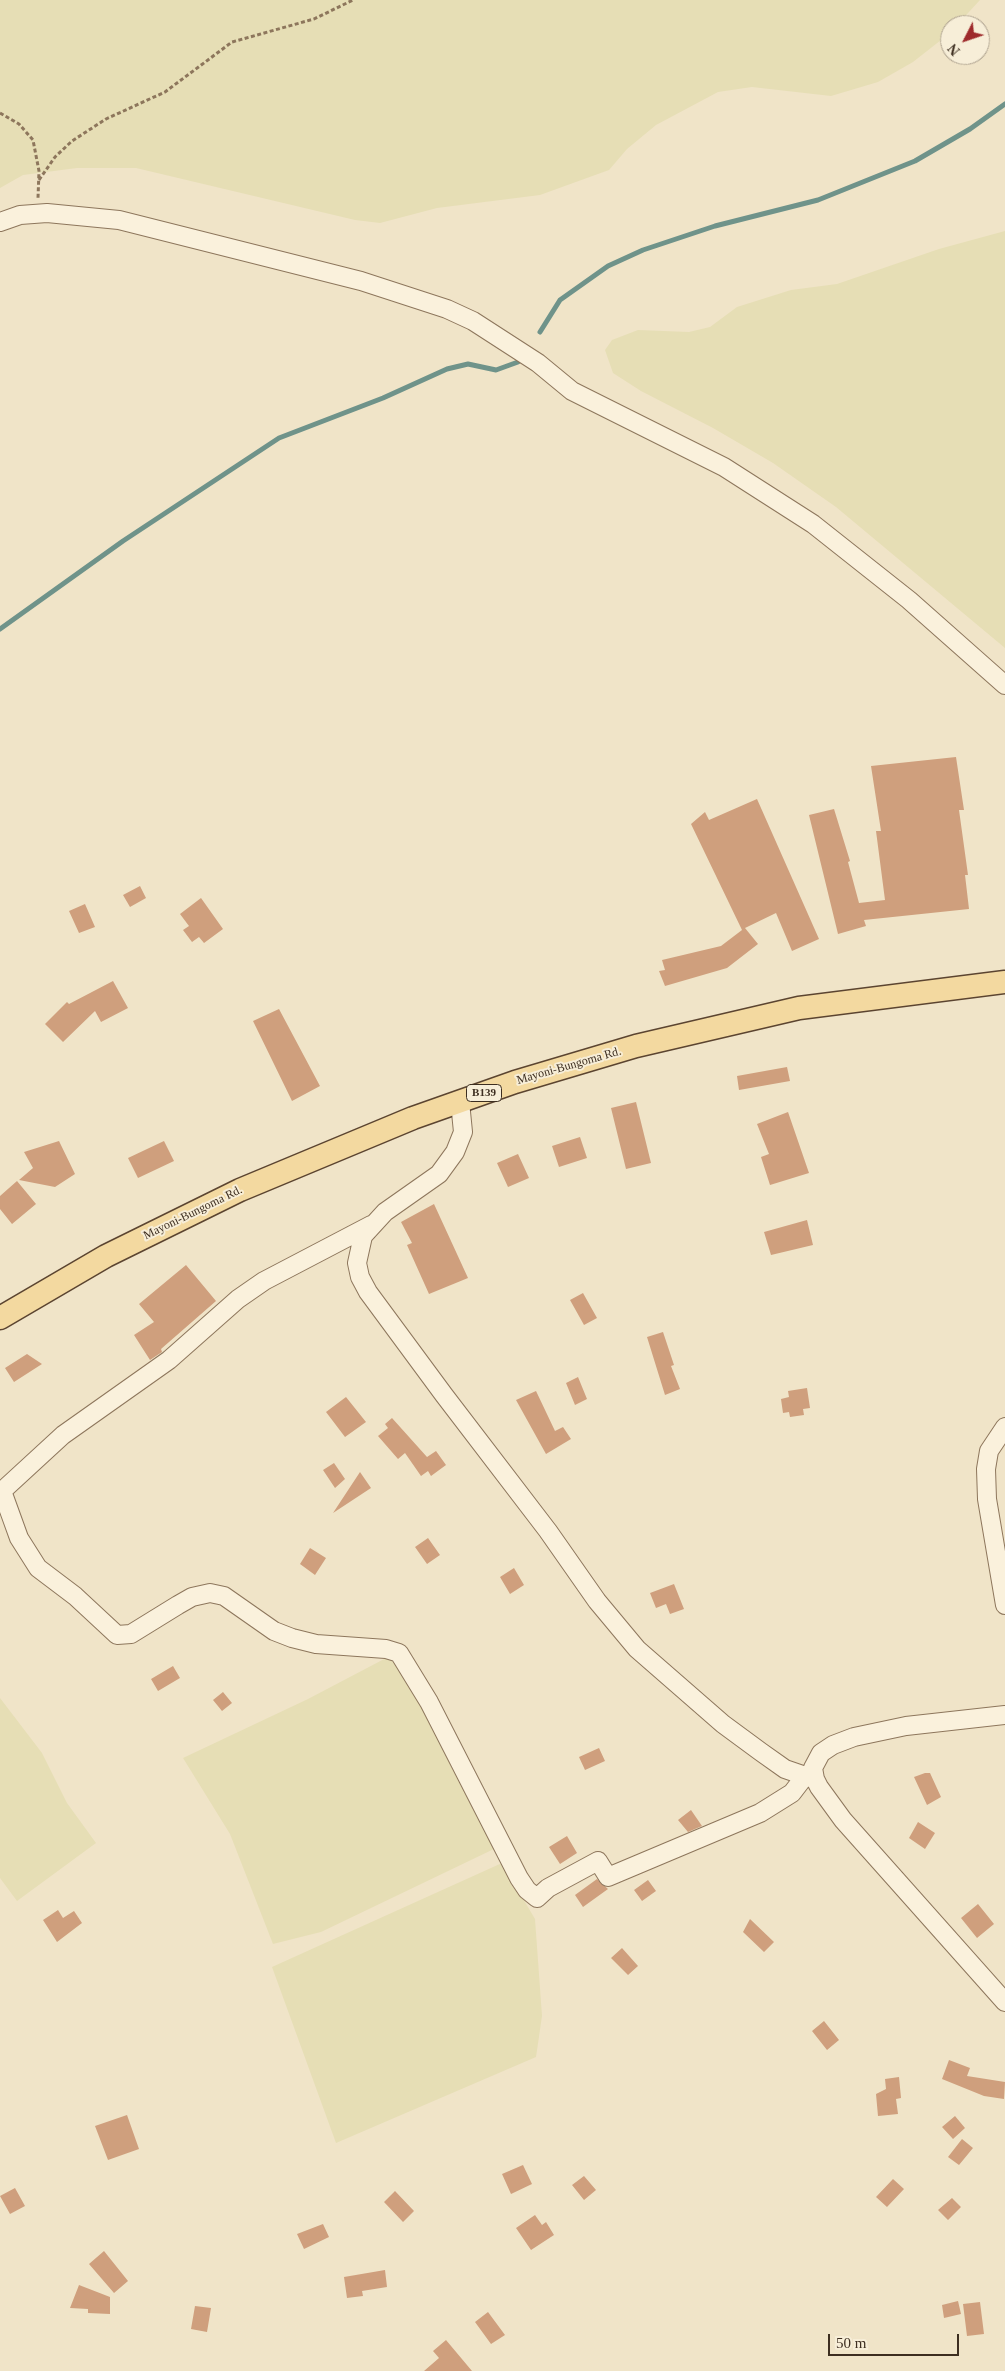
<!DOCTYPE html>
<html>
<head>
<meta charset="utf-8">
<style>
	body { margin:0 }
	#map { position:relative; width:1005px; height:2371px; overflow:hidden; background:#f0e4c8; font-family:Georgia,serif }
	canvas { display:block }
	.north { position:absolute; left:940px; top:15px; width:50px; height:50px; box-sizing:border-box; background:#f7eed8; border:1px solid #ada18e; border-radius:50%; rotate:229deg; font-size:14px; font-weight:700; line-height:20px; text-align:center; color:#3d2e20 }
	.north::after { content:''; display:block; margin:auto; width:18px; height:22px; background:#9e2a2b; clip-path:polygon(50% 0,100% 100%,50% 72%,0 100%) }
	.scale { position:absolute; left:828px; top:2334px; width:131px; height:22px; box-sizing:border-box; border:2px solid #3d2e20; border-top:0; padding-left:6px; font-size:15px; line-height:18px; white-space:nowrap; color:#3d2e20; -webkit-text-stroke:4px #f7eed8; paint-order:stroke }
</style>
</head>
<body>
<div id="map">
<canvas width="1005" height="2371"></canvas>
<div class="north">N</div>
<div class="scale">50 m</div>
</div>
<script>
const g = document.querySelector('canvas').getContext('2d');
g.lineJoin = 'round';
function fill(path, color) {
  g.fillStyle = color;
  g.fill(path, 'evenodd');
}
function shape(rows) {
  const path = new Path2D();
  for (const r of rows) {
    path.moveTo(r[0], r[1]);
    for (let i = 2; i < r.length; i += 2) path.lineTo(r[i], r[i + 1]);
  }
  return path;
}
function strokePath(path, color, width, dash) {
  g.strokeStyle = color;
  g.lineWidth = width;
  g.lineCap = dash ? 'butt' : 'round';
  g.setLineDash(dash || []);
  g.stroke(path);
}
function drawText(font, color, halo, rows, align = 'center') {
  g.font = font + ' Georgia,serif';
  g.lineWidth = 4;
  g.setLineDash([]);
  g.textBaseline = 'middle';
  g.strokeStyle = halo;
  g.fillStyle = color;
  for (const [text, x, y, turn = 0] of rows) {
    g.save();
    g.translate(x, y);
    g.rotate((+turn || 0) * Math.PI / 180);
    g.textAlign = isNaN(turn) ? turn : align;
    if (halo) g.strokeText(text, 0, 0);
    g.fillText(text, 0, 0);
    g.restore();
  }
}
const farmland = shape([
	[0,0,980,0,957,25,950,25,950,33,913,62,878,82,831,96,752,87,718,92,656,125,627,149,609,170,540,195,437,208,380,223,355,220,136,168,77,168,23,175,0,188],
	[1005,231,1005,648,836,507,773,463,713,428,641,391,613,373,605,350,612,340,638,330,689,332,710,327,737,307,791,290,837,284,939,249],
	[388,1657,405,1675,496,1848,321,1932,273,1944,230,1834,183,1758,308,1699],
	[0,1698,42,1753,67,1803,96,1843,17,1901,0,1878],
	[502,1863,535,1919,542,2016,536,2057,336,2143,272,1967]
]);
const stream = shape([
	[540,332,560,300,608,266,643,250,715,226,818,200,915,161,970,129,1005,104],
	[0,629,123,541,279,438,383,398,447,369,468,364,496,370,518,362]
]);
const building = shape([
	[956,757,964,810,959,810,968,875,965,875,969,909,864,920,866,926,838,934,809,815,834,809,850,861,848,862,859,903,885,900,876,831,881,831,871,766],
	[757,799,819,939,792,951,776,913,745,928,758,944,727,968,665,986,659,971,665,970,662,960,721,946,742,930,691,824,705,812,709,820],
	[140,886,146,898,130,907,123,895],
	[201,898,223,929,204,943,199,937,192,942,183,930,189,926,180,914],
	[85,904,95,927,79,933,69,911],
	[113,981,128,1008,101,1022,95,1011,63,1042,45,1024,67,1002,69,1004],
	[279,1009,320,1086,292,1101,253,1021],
	[787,1067,790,1081,739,1090,737,1076],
	[636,1102,651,1163,626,1169,611,1108],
	[788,1112,809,1173,770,1185,761,1157,769,1154,757,1124],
	[580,1137,587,1158,559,1167,552,1146],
	[59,1141,75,1174,55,1187,19,1180,33,1168,24,1152],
	[164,1141,174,1161,138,1178,128,1158],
	[518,1154,529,1178,508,1187,497,1163],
	[17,1181,36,1204,12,1224,0,1209,0,1196],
	[434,1204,468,1278,429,1294,407,1245,412,1243,401,1222],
	[807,1220,813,1245,771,1255,764,1232],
	[186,1265,216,1301,161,1349,162,1352,150,1360,134,1335,154,1322,139,1304],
	[583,1293,597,1318,584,1325,570,1300],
	[663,1332,674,1365,671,1366,680,1389,665,1395,647,1337],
	[27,1354,42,1364,14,1382,5,1368],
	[578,1377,587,1399,575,1405,566,1383],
	[807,1388,810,1408,803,1409,804,1415,790,1417,789,1412,783,1413,781,1399,789,1397,788,1391],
	[536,1391,555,1431,563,1427,571,1439,546,1454,516,1400],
	[346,1397,366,1422,345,1437,326,1412],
	[392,1418,427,1457,436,1451,446,1465,431,1476,428,1471,421,1476,405,1453,398,1459,378,1436,388,1428,385,1424],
	[334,1463,345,1479,335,1488,323,1470],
	[360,1472,371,1488,333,1513],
	[428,1538,440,1555,427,1564,415,1547],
	[310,1548,326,1558,315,1575,300,1564],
	[514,1568,524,1585,510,1594,500,1577],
	[674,1584,684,1609,670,1614,666,1604,656,1608,650,1593],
	[173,1666,180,1678,158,1691,151,1679],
	[223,1692,232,1703,222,1711,213,1700],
	[599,1748,605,1761,585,1770,579,1757],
	[925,1773,930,1773,941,1797,927,1805,914,1777],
	[691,1810,702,1826,688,1832,678,1820],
	[918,1822,935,1833,925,1849,909,1838],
	[567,1836,577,1853,560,1864,549,1847],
	[597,1879,608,1889,583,1907,575,1895],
	[648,1880,656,1891,642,1901,634,1890],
	[978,1904,994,1924,977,1938,961,1918],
	[58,1910,63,1918,74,1911,82,1923,57,1942,43,1920],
	[750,1919,774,1942,764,1952,743,1932],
	[622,1948,638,1966,628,1975,611,1958],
	[824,2021,839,2040,827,2050,812,2031],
	[949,2060,970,2068,967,2076,1005,2082,1004,2099,984,2096,942,2079],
	[899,2077,901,2098,896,2099,898,2114,878,2116,876,2094,886,2089,885,2079],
	[127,2115,139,2149,108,2160,95,2126],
	[955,2116,965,2128,953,2139,942,2127],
	[962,2139,973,2148,959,2165,948,2157],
	[523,2165,532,2184,511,2194,502,2174],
	[584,2176,596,2190,584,2200,572,2185],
	[893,2179,904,2189,887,2207,876,2197],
	[15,2188,25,2206,10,2214,0,2196],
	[395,2191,414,2211,403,2222,384,2202],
	[952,2198,961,2207,948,2220,938,2210],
	[535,2215,542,2225,546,2222,554,2235,531,2250,516,2228],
	[323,2224,329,2237,304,2249,297,2234],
	[104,2251,128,2281,114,2293,89,2264],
	[385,2270,387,2287,362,2291,363,2296,347,2298,344,2277],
	[79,2285,110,2297,110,2314,88,2313,88,2309,70,2308],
	[958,2301,961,2314,944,2318,942,2305],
	[980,2302,984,2334,967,2336,963,2304],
	[195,2306,211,2308,207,2332,191,2329],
	[488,2312,505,2335,491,2344,475,2322],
	[446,2340,472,2371,424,2371,439,2358,433,2351]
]);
const path = shape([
	[0,113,19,124,33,140,39,171,38,198],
	[39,180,55,157,72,141,106,119,165,92,232,42,314,19,353,0]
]);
const minor = shape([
	[0,222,20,215,47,213,119,220,361,281,447,309,473,321,538,363,572,391,724,467,813,524,909,600,1005,685],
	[460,1102,463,1132,455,1152,439,1174,385,1212,363,1236,357,1263,360,1277,368,1292,444,1395,548,1531,597,1601,637,1649,723,1724,761,1752,785,1769,814,1779],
	[1005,1427,989,1451,986,1469,987,1499,1005,1605],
	[2,1491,19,1538,38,1568,75,1596,117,1635,131,1634,178,1605,192,1597,210,1593,224,1596,274,1631,292,1638,316,1644,386,1649,399,1653,429,1702,519,1878,527,1890,537,1898,548,1888,598,1861,608,1877,760,1813,792,1793,805,1776],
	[0,1493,63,1435,169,1360,238,1299,264,1281,371,1225],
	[1005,1715,906,1726,854,1737,833,1745,821,1753,813,1768,815,1779,819,1787,843,1820,1005,2002]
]);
const major = shape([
	[0,1318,106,1256,240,1190,413,1118,515,1082,636,1046,799,1008,1005,982]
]);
const shields = [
	[484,1093,35]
];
const shieldNames = [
	["B139",484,1093]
];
const streetNames = [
	["Mayoni-Bungoma Rd.",569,1066,-16],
	["Mayoni-Bungoma Rd.",193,1213,-26]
];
fill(farmland, '#e6deb5');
strokePath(stream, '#6f938a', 5);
fill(building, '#cf9f7d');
strokePath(minor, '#8d765c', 20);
strokePath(major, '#5b4430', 25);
strokePath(path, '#8d765c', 3, [4, 2.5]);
strokePath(minor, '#faf1dc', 18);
strokePath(major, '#f3d9a0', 22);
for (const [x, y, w] of shields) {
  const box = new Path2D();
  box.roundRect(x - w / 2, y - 8.5, w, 17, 4);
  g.fillStyle = '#f7eed8';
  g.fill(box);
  strokePath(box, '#3d2e20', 1);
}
drawText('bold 11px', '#3d2e20', null, shieldNames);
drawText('12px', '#3d2e20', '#f7eed8', streetNames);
</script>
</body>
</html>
